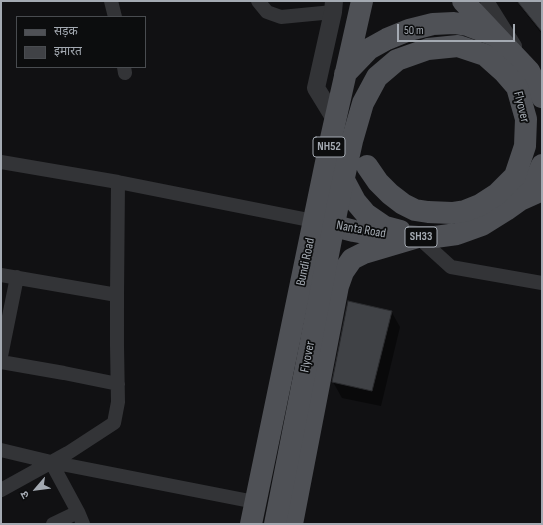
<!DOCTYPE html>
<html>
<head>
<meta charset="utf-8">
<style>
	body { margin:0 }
	#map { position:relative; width:543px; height:525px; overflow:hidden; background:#111113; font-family:"Sofia Sans Condensed","Noto Sans Devanagari",sans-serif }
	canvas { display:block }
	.frame { position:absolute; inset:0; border:2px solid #a4aab2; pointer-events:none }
	.legend { position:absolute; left:16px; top:16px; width:130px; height:52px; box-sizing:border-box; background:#0c0d0e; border:1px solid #494c50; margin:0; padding:5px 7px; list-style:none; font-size:12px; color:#a4aab2 }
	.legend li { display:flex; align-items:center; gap:8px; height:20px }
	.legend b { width:20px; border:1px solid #494c50 }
	.north { position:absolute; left:16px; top:469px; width:40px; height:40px; -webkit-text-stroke:3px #0c0d0e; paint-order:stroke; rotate:242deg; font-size:11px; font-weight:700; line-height:16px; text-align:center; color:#a4aab2 }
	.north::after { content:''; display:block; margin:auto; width:14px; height:18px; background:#a4aab2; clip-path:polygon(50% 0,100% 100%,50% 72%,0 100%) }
	.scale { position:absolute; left:397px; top:24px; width:118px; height:18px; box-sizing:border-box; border:2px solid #a4aab2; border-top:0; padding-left:5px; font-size:12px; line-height:14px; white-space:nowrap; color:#a4aab2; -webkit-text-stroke:3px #0c0d0e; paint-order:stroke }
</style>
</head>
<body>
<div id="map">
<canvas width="543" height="525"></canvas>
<div class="frame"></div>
<ul class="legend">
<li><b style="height:5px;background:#4f5156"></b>सड़क</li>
<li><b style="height:11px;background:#404246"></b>इमारत</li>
</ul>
<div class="north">उ</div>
<div class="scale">50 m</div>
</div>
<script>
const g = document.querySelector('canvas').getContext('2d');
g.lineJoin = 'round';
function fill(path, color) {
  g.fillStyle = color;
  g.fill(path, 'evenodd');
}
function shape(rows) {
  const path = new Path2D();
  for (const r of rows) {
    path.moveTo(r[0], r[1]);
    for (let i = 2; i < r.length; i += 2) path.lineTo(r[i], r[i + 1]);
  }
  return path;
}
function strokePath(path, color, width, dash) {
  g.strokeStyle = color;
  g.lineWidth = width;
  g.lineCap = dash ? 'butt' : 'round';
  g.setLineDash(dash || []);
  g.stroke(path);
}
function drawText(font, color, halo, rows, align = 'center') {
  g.font = font + ' "Sofia Sans Condensed",sans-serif';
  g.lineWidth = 3.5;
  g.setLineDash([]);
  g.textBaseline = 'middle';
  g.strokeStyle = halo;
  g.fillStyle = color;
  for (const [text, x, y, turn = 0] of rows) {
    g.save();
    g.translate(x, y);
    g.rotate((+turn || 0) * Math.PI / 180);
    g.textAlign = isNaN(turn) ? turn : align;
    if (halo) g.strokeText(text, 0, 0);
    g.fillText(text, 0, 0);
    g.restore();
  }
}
const shadow = shape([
	[516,1,542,1,542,34],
	[391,311,400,327,381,406,342,398,333,382]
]);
const building = shape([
	[517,1,542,1,542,32,517,1],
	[348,301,392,311,372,391,332,382,348,301]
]);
const minor = shape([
	[111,1,115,17],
	[258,1,267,12,281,17,333,12],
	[487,1,515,46],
	[124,67,125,73],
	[1,162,118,182,314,221],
	[418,237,451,267,542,283],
	[1,275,117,295],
	[1,356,17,277],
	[1,362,64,373,118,384],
	[1,450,51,462,255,502],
	[51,462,78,512,83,524],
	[1,490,68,453,114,423,118,402,117,346,117,295,118,182],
	[53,524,78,512]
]);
const tertiary = shape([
	[334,1,333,12,316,88,335,119]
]);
const primary = shape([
	[463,1,529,71,542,97],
	[345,74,369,49,387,39,409,30,433,24,454,23,467,25,496,36],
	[338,169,355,201,366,214,385,227,400,231],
	[520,200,534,183,542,165],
	[315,221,354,231,370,234,418,237,435,237,457,234,482,225,506,210,520,200,542,190],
	[251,524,330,143,362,1],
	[292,524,338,286,343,272,352,259,364,253,418,237]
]);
const primaryBridge = shape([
	[275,524,338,204,352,141,363,103,377,77,397,60,428,49,458,46,485,55,504,72,517,87,526,119,525,146,515,176,497,194,480,205,465,211,452,213,428,212,415,210,403,204,390,194,378,182,367,166]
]);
const shields = [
	[329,147,32],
	[421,237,32]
];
const shieldNames = [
	["NH52",329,147],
	["SH33",421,237]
];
const streetNames = [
	["Flyover",521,107,76],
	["Nanta Road",361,230,10],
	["Bundi Road",306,262,-78],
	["Flyover",308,357,-79]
];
fill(shadow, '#0007');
fill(building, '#404246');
strokePath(building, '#2b2c2f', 1);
strokePath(minor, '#333437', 14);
strokePath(tertiary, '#333437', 18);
strokePath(primary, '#4f5156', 22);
strokePath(primaryBridge, '#4f5156', 22);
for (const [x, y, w] of shields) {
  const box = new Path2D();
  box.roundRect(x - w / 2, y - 10, w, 20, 3);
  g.fillStyle = '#0c0d0e';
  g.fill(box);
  strokePath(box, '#a4aab2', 1);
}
drawText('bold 12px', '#a4aab2', null, shieldNames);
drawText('13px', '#a4aab2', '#0c0d0e', streetNames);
</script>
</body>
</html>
